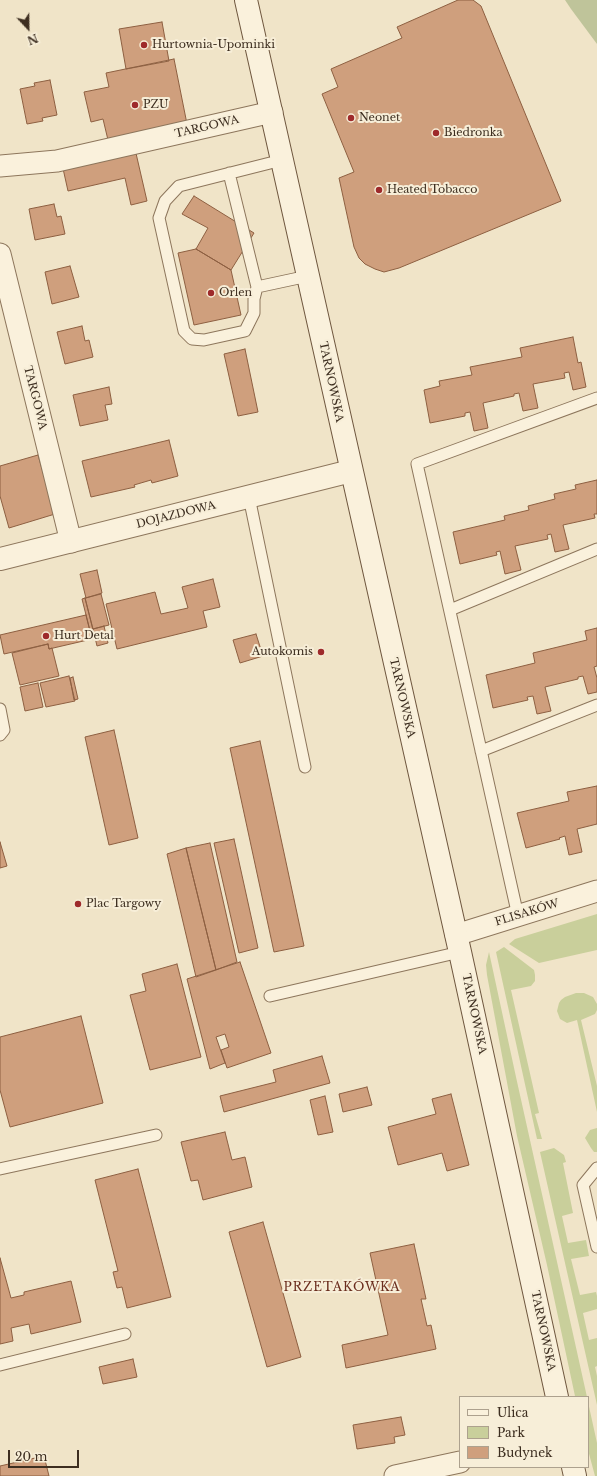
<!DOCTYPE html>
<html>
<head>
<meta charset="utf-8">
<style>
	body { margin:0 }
	#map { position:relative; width:597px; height:1476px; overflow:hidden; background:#f0e4c8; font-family:"Libre Baskerville",serif }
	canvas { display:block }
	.legend { position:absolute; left:459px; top:1396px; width:130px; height:72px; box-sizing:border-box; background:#f7eed8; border:1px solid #ada18e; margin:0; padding:5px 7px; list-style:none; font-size:12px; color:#3d2e20 }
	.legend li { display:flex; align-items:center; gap:8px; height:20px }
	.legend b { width:20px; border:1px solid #ada18e }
	.north { position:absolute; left:8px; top:8px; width:40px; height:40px; -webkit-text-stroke:3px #f7eed8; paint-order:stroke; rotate:158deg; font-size:11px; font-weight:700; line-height:16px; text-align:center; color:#3d2e20 }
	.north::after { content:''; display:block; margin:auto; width:14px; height:18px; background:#3d2e20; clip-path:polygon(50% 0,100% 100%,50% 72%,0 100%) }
	.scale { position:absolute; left:8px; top:1450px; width:71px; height:18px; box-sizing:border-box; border:2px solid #3d2e20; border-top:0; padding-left:5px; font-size:12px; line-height:14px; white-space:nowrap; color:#3d2e20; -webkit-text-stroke:3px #f7eed8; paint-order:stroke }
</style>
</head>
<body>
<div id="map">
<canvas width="597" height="1476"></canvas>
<ul class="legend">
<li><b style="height:5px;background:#faf1dc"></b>Ulica</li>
<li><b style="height:11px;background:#c9cf9b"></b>Park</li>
<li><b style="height:11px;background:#cf9f7d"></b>Budynek</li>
</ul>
<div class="north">N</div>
<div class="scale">20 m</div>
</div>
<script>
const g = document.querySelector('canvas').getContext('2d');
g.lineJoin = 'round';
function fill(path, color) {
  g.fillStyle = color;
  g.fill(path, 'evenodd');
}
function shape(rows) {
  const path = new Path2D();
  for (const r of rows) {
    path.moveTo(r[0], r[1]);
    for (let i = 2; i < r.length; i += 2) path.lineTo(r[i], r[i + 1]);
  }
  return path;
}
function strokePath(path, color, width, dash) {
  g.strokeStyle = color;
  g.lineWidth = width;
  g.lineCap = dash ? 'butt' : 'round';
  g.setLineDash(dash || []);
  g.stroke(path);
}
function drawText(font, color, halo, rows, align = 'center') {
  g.font = font + ' "Libre Baskerville",serif';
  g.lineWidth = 4;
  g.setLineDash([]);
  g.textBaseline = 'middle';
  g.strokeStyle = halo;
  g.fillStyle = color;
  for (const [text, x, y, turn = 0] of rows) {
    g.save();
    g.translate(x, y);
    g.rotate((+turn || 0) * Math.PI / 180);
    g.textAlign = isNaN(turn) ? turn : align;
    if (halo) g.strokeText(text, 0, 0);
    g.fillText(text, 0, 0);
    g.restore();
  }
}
const green = shape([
	[597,914,597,950,539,963,509,944,515,939],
	[504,947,534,970,535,975,535,981,531,986,511,990,539,1113,535,1114,542,1139,537,1139,496,952],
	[489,952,516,1077,587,1397,575,1396,547,1265,517,1136,487,975,486,965],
	[576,993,584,993,593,997,597,1004,597,1010,595,1014,581,1020,597,1086,597,1112,577,1020,567,1023,560,1019,557,1011,559,1003,561,1000,565,997],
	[597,1128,597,1152,594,1152,591,1148,585,1138,590,1130],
	[554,1148,564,1155,566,1162,563,1163,573,1213,562,1216,568,1243,586,1240,589,1256,571,1259,580,1295,596,1292,597,1296,597,1309,583,1313,589,1340,597,1338,597,1366,595,1367,597,1376,597,1405,540,1152],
	[588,1402,597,1443,597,1476,595,1476,588,1450]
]);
const cemetery = shape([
	[565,0,597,0,597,44,571,9]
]);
const building = shape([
	[458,0,473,0,481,6,561,201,399,268,384,272,375,269,365,264,359,258,354,247,339,178,354,172,322,94,338,87,331,69,402,38,397,27,458,0],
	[162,22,169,61,126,69,119,29,162,22],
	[174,59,187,124,108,140,103,119,91,122,84,92,109,87,106,73,174,59],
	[50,80,57,115,42,118,43,121,27,124,20,89,35,86,34,83,50,80],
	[135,149,147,201,131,205,125,178,68,191,62,164,135,149],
	[194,196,254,233,231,270,196,249,208,228,182,214,194,196],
	[54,204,57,217,61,216,65,234,35,240,29,209,54,204],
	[196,249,231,270,241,315,194,325,178,253,196,249],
	[70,266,79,297,52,304,45,272,70,266],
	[82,326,85,341,89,340,93,357,65,364,57,332,82,326],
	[573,337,578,363,581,362,586,387,573,390,569,372,564,373,565,378,533,384,538,408,523,411,519,393,514,394,514,396,483,403,488,428,474,431,470,412,465,413,465,416,430,423,424,390,440,386,439,381,472,375,470,367,522,357,520,348,573,337],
	[245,349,258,412,238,416,224,354,245,349],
	[109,387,112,404,105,405,108,420,80,426,73,395,109,387],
	[169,440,178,476,152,483,151,480,134,485,135,487,91,497,82,461,169,440],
	[38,455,55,514,9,528,0,496,0,466,38,455],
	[597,480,597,514,594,514,595,518,563,525,569,549,555,552,551,534,547,535,548,539,515,546,521,570,505,574,500,551,496,552,497,555,460,564,453,532,505,520,504,516,529,510,528,506,555,499,554,494,576,489,575,485,597,480],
	[97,570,102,593,86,598,80,574,97,570],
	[213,579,220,607,203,611,207,627,117,649,106,604,155,592,161,614,188,608,182,587,213,579],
	[101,594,109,625,93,629,85,598,101,594],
	[85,598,95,638,92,639,82,599,85,598],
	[86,615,92,639,49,649,48,644,4,654,0,635,86,615],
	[104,626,108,643,97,646,93,629,104,626],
	[597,628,597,666,594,667,597,678,597,692,588,694,583,676,578,677,578,679,545,687,551,711,537,714,533,696,527,697,528,700,493,708,486,675,535,663,533,653,587,640,585,631,597,628],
	[256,634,263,656,240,663,233,640,256,634],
	[48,644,49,649,52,648,59,676,20,685,12,653,48,644],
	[69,676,75,701,46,707,40,683,69,676],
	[73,677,78,699,74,700,70,678,73,677],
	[38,683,43,707,25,711,20,687,38,683],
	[114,730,138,838,109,845,85,737,114,730],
	[260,741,304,946,274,952,230,748,260,741],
	[597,786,597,824,577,829,582,852,569,855,565,836,559,838,560,839,526,848,517,813,569,801,567,792,597,786],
	[234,839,258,948,239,953,214,843,234,839],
	[0,842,7,866,0,868,0,842],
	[210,843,237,962,216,970,186,848,210,843],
	[186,848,216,970,196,977,167,854,186,848],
	[240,962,271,1053,227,1068,221,1050,229,1047,225,1034,216,1037,225,1063,210,1069,187,979,240,962],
	[177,964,201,1057,150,1070,130,995,146,991,142,974,177,964],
	[81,1016,103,1103,10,1127,0,1090,0,1037,81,1016],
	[322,1056,330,1083,224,1112,220,1096,276,1082,273,1070,322,1056],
	[367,1087,372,1105,343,1112,339,1094,367,1087],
	[451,1094,469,1165,447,1171,442,1153,398,1165,388,1127,436,1114,432,1099,451,1094],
	[325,1096,333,1132,318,1135,310,1100,325,1096],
	[225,1132,232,1160,245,1157,252,1187,203,1200,198,1180,191,1181,181,1142,225,1132],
	[138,1169,171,1297,127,1308,122,1287,117,1288,113,1272,118,1271,95,1180,138,1169],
	[263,1222,301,1357,267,1367,229,1232,263,1222],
	[414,1244,426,1299,421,1299,427,1326,431,1325,436,1349,346,1368,342,1345,388,1335,370,1253,414,1244],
	[0,1258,11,1298,24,1295,24,1292,71,1281,81,1322,31,1334,29,1324,11,1328,13,1341,0,1344,0,1258],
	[133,1359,137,1377,103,1384,99,1367,133,1359],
	[401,1417,405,1435,394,1437,395,1443,357,1449,353,1425,401,1417],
	[44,1456,49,1476,0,1476,0,1466,44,1456]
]);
const service = shape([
	[282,160,179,186,165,201,159,218,184,331,192,339,204,340,245,331,254,313,254,299,257,287,308,276],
	[229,173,257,287],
	[249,497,305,767],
	[450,610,597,549],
	[0,709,4,730,0,735],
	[481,751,597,705],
	[518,916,417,464,597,398],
	[270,996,460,952],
	[597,1168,583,1185,597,1247],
	[0,1169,156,1135],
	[0,1365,125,1334]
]);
const minor = shape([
	[0,166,57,161,272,112],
	[0,254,71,542],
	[456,935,597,891],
	[395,1476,460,1462]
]);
const tertiary = shape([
	[0,559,351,471]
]);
const secondary = shape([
	[246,0,460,952,557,1397],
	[573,1467,575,1476]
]);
const markers = [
	[144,45,4,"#9e2a2b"],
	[135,105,4,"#9e2a2b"],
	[351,118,4,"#9e2a2b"],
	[436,133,4,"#9e2a2b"],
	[379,190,4,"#9e2a2b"],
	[211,293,4,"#9e2a2b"],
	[46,636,4,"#9e2a2b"],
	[321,652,4,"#9e2a2b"],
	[78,904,4,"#9e2a2b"]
];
const poiNames = [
	["Hurtownia-Upominki",152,45],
	["PZU",143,105],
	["Neonet",359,118],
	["Biedronka",444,133],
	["Heated Tobacco",387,190],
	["Orlen",219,293],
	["Hurt Detal",54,636],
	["Autokomis",313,652,"right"],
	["Plac Targowy",86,904]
];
const streetNames = [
	["TARGOWA",207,127,-13],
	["TARNOWSKA",331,382,78],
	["TARGOWA",35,398,76],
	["DOJAZDOWA",176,515,-14],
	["TARNOWSKA",402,698,77],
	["FLISAKÓW",527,913,-17],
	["TARNOWSKA",474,1014,78],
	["TARNOWSKA",543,1331,78]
];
const neighbourhoodNames = [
	["PRZETAKÓWKA",342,1288]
];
fill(green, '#c9cf9b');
fill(cemetery, '#bfc49a');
fill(building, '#cf9f7d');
strokePath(building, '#8d5f41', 1);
strokePath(service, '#8d765c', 13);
strokePath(minor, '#8d765c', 23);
strokePath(tertiary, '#8d765c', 24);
strokePath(secondary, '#6f573f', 24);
strokePath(service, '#faf1dc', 11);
strokePath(minor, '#faf1dc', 21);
strokePath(tertiary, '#faf1dc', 22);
strokePath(secondary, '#faf1dc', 22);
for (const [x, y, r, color] of markers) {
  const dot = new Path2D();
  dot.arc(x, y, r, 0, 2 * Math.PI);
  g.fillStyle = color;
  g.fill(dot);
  strokePath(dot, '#f7eed8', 1.5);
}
drawText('11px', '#3d2e20', '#f7eed8', poiNames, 'left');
drawText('11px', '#3d2e20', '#f7eed8', streetNames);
g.letterSpacing = '1px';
drawText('12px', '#6b2e1e', '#f7eed8', neighbourhoodNames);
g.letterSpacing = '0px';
</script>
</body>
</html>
